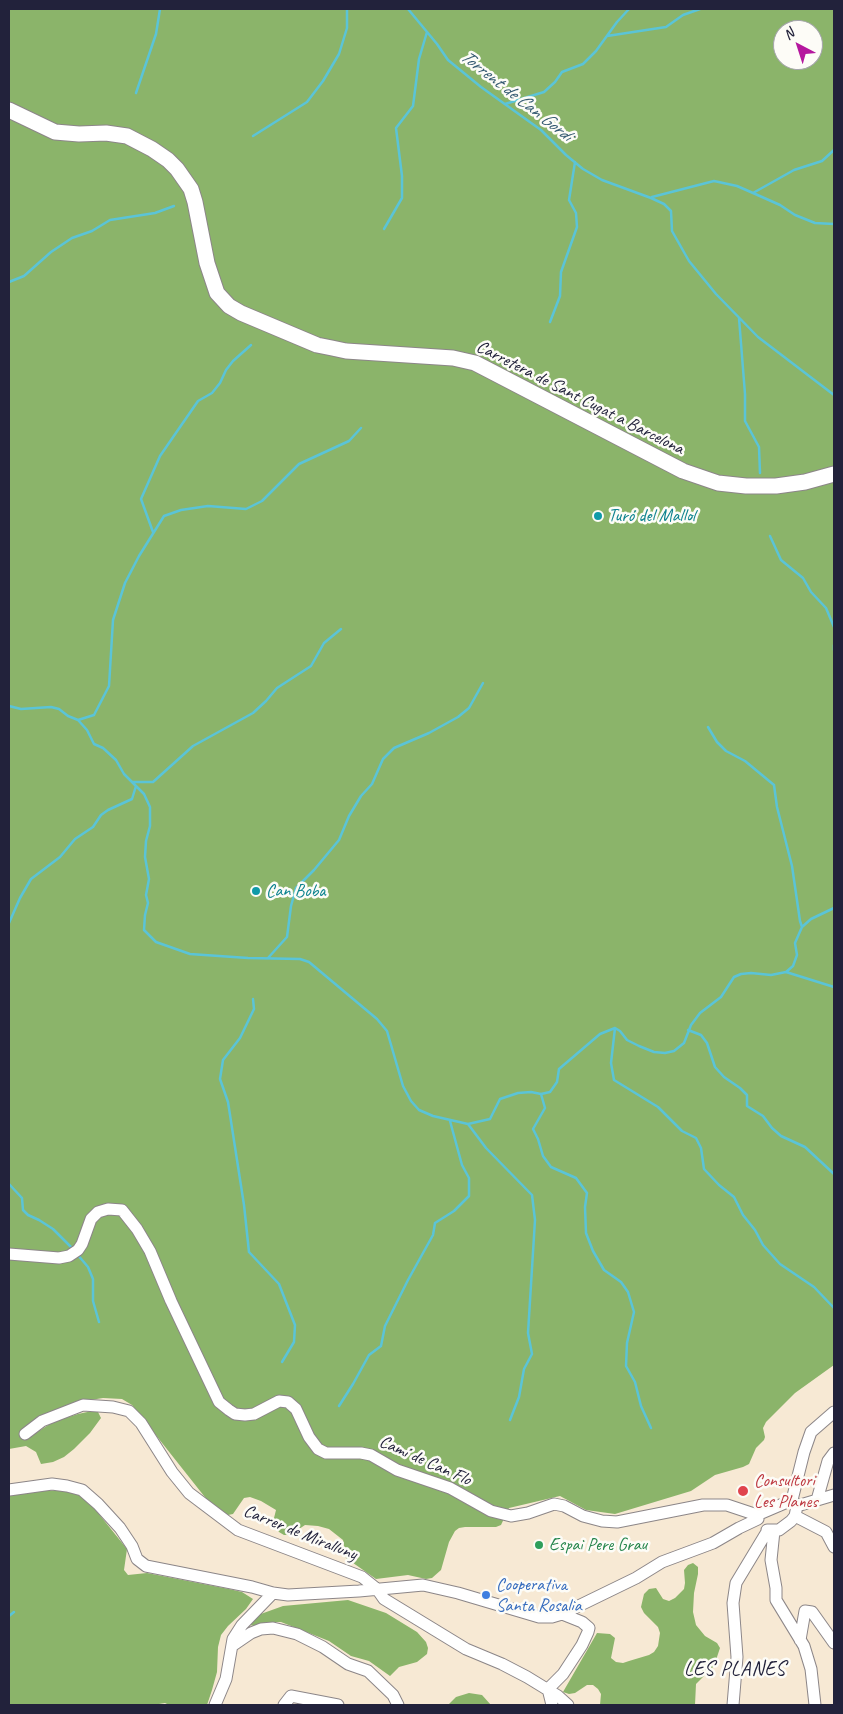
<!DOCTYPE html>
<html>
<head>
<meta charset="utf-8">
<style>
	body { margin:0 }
	#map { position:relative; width:843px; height:1714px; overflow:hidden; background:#f7e9d4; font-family:Caveat,sans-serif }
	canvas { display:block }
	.frame { position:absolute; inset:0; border:10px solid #22223b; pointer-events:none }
	.north { position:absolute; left:773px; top:20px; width:50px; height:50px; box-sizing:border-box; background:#fdfcf7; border:1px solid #a5a5ac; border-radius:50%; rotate:320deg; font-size:14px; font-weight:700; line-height:20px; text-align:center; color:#22223b }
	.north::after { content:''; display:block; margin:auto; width:18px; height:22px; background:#b5179e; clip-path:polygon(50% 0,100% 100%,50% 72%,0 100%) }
</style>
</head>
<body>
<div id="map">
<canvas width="843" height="1714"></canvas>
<div class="frame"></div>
<div class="north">N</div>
</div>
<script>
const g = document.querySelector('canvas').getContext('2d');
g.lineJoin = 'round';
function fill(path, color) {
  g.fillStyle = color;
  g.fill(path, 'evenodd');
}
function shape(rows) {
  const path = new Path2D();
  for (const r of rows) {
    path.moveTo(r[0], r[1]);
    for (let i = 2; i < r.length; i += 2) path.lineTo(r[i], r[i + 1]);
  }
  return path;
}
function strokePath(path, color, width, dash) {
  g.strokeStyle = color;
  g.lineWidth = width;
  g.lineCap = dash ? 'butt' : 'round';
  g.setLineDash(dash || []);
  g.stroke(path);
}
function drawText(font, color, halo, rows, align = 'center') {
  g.font = font + ' Caveat,sans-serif';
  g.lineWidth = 5;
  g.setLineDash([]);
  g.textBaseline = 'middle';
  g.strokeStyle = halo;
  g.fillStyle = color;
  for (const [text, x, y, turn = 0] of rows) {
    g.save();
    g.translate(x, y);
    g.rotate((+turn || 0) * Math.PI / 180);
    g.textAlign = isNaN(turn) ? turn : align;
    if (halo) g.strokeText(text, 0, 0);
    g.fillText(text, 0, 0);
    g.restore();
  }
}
const forest = shape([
	[9,9,834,9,834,1365,795,1393,766,1422,763,1428,765,1437,764,1440,756,1448,749,1464,743,1467,715,1475,691,1491,615,1514,586,1510,560,1496,509,1508,501,1525,496,1527,465,1527,459,1528,455,1531,449,1542,441,1570,432,1578,426,1579,408,1575,376,1579,346,1558,343,1540,329,1529,318,1526,305,1525,290,1535,284,1535,279,1532,273,1522,276,1510,261,1501,250,1497,244,1498,233,1514,228,1515,222,1512,208,1501,132,1405,122,1399,103,1398,78,1402,42,1416,31,1436,53,1422,78,1414,92,1411,98,1412,101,1418,90,1433,74,1449,64,1457,53,1462,41,1464,36,1452,26,1446,9,1449],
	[783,30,813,30,813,60,783,60],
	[72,1490,86,1498,127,1549,124,1570,128,1575,147,1573,229,1589,242,1592,253,1599,246,1609,228,1626,221,1635,218,1647,217,1672,212,1690,207,1705,169,1705,165,1703,159,1704,157,1705,9,1705,9,1495,32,1491],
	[693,1563,698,1567,698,1574,694,1593,693,1612,696,1625,705,1636,717,1643,720,1648,714,1666,696,1684,695,1705,600,1705,601,1694,598,1689,593,1685,587,1685,575,1693,569,1694,563,1692,597,1633,610,1634,615,1638,611,1658,616,1662,623,1663,629,1661,649,1655,654,1652,658,1646,660,1633,658,1627,644,1613,641,1607,644,1594,649,1589,656,1588,663,1599,669,1601,675,1598,684,1589,685,1583,684,1570,688,1565],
	[348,1600,386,1613,417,1632,426,1642,428,1648,427,1654,417,1662,399,1667,390,1676,369,1661,351,1656,329,1641,281,1622,268,1622,256,1626,249,1625,258,1615,283,1606],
	[469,1693,482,1695,491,1705,448,1705,456,1697]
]);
const stream = shape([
	[408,9,437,44,448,60,481,87,541,130,566,155,583,169,602,180,651,198,664,204,671,211,672,231,689,261,716,294,758,337,834,395],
	[607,36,666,27,683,15,700,9],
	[136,93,156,34,160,9],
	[505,104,544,92,555,82,562,72,583,64,596,51,617,22,629,9],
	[253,136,307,102,323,81,339,54,347,28,347,9],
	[753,193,780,205,795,215,815,223,834,224],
	[652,197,714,181,737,186,753,193,794,170,822,161,834,150],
	[384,229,402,198,402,176,396,128,413,106,419,59,427,32],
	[9,282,24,276,51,252,72,238,92,231,110,220,155,213,174,206],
	[739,318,745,394,745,421,759,447,760,473],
	[550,322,560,296,561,272,577,227,576,213,569,200,575,162],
	[153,532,141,499,160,456,198,401,212,393,220,383,226,370,233,361,251,345],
	[770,536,781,560,803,578,811,592,826,608,834,627],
	[834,645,834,650],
	[9,706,21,709,51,707,59,709,68,716,78,720,87,730,94,744,103,748,116,760,124,774,144,794,150,807,150,826,146,841,145,857,149,879,146,895,148,903,145,915,144,930,156,942,190,954,248,958,300,959,309,962,377,1019,387,1031,403,1086,411,1101,419,1110,433,1116,468,1124,490,1119,500,1099,518,1093,531,1092,541,1094,550,1092,557,1082,559,1069,600,1034,615,1028],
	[78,720,94,715,109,686,113,620,125,583,139,556,164,516,181,510,208,506,246,509,262,501,299,464,349,441,361,428],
	[708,727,717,742,726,751,745,761,774,785,777,807,792,866,800,921,802,927],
	[133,782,153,782,193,746,253,713,266,701,277,688,311,666,324,643,341,629],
	[9,923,20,898,31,879,60,857,75,839,93,827,101,815,108,810,132,799,136,786],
	[268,958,287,937,291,906,296,888,314,870,339,840,349,816,361,796,372,784,383,759,394,748,429,733,458,717,469,708,483,683],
	[786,972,834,987],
	[253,999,254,1009,240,1038,223,1060,220,1079,228,1102,244,1205,249,1252,279,1284,295,1325,294,1342,282,1362],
	[615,1028,611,1063,614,1080,658,1107,682,1131,696,1138,701,1148,704,1169,719,1185,734,1197,743,1215,755,1230,763,1245,780,1264,814,1287,834,1308],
	[615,1028,620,1031,627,1040,639,1046,654,1052,665,1053,674,1051,684,1043,691,1025,700,1013,721,997,734,977,741,974,751,973,771,975,786,972,793,966,797,955,795,943,802,927,811,919,834,908],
	[688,1030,701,1035,707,1043,715,1067,724,1077,740,1088,747,1095,747,1106,763,1116,772,1128,781,1136,805,1147,834,1174],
	[541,1094,545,1108,533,1129,538,1139,543,1156,551,1167,576,1178,587,1193,585,1207,586,1233,593,1251,604,1270,621,1282,628,1292,634,1312,627,1343,626,1366,635,1382,641,1406,651,1428],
	[468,1124,486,1148,532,1195,535,1220,528,1333,532,1354,524,1369,519,1397,510,1420],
	[9,1184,22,1198,23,1210,28,1215,39,1220,53,1229,74,1250],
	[77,1254,88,1267,93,1279,93,1301,99,1322],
	[339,1406,353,1384,369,1355,381,1346,385,1326,408,1280,433,1235,435,1223,454,1211,469,1196,469,1178,462,1165,450,1121],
	[9,1616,14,1612]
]);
const minor = shape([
	[9,1254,59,1258,69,1256,78,1250,82,1244,91,1219,98,1212,108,1209,122,1210,137,1229,150,1251,171,1301,219,1402,229,1410,235,1414,245,1415,254,1414,279,1401,288,1402,296,1409,309,1437,318,1449,326,1453,361,1453,371,1455,397,1470,450,1488,491,1511,511,1516,528,1513,554,1504,564,1506,583,1516,602,1521,617,1522,703,1505,727,1505,757,1515],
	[25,1434,42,1421,83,1405,113,1407,129,1411,141,1423,172,1472,189,1493,238,1530,362,1577,377,1589,384,1599,466,1649,502,1664,527,1677,558,1696,568,1705],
	[9,1490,52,1484,67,1486,82,1490,98,1504,120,1528,132,1546,137,1559,146,1566,252,1587,273,1593,288,1595,359,1591,423,1585,458,1593,539,1617,552,1617,562,1614,636,1578,662,1562,713,1543,739,1528,758,1519],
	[792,1500,804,1452,811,1432,834,1412],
	[817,1500,828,1461,834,1453],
	[797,1506,834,1495],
	[757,1515,792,1500],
	[795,1516,826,1532,834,1547],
	[767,1530,779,1530,791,1521,795,1516,797,1506,792,1500],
	[774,1531,771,1560,776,1588,776,1600,804,1646,811,1669,815,1705],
	[800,1640,805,1611,812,1612,834,1643],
	[232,1646,251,1633,261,1629,273,1628,297,1634,323,1647,348,1664,368,1671,393,1695,398,1705],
	[548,1689,563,1674,582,1645,588,1632,589,1628,582,1622,562,1614],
	[548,1689,552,1705],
	[215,1705,226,1679,233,1639,242,1625,273,1593],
	[284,1705,291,1696,338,1705],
	[733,1705,737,1657,733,1603,736,1583,768,1530]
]);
const major = shape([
	[9,110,55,132,79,134,106,133,127,136,152,149,168,160,177,169,191,189,195,202,207,263,217,293,229,306,241,313,317,345,332,348,346,351,453,358,475,363,683,471,718,483,746,486,776,486,805,482,834,474]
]);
const markers = [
	[598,516,5,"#0f9aa8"],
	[256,891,5,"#0f9aa8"],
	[743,1491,6,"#e0444e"],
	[539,1545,5,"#2e9e5b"],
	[486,1595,5,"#3f7fe0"]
];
const streetNames = [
	["Carretera de Sant Cugat a Barcelona",580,398,27],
	["Camí de Can Flo",425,1461,24],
	["Carrer de Miralluny",300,1533,22]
];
const cultureNames = [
	["Turó del Mallol",608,516],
	["Can Boba",266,891]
];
const healthNames = [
	["Consultori",754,1481],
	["Les Planes",754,1502]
];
const leisureNames = [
	["Espai Pere Grau",549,1545]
];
const shopNames = [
	["Cooperativa",496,1585],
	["Santa Rosalia",496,1606]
];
const waterNames = [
	["Torrent de Can Gordi",516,96,38]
];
const quarterNames = [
	["LES PLANES",735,1670]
];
fill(forest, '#8bb46a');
strokePath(stream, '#5bc4d7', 2.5);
strokePath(minor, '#8c8688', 13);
strokePath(major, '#8c8688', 17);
strokePath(minor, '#fff', 11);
strokePath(major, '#fff', 15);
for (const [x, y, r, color] of markers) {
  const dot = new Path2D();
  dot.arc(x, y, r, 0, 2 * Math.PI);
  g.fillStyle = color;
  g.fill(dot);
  strokePath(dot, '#fdfcf7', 2);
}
drawText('18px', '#22223b', '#fdfcf7', streetNames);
drawText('18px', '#0d838f', '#fdfcf7', cultureNames, 'left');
drawText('18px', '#be3a42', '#fdfcf7', healthNames, 'left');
drawText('18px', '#27864d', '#fdfcf7', leisureNames, 'left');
drawText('18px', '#366cbe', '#fdfcf7', shopNames, 'left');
drawText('italic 19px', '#365b72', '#fdfcf7', waterNames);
g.letterSpacing = '1px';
drawText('20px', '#22223b', '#fdfcf7', quarterNames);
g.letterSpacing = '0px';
</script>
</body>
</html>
